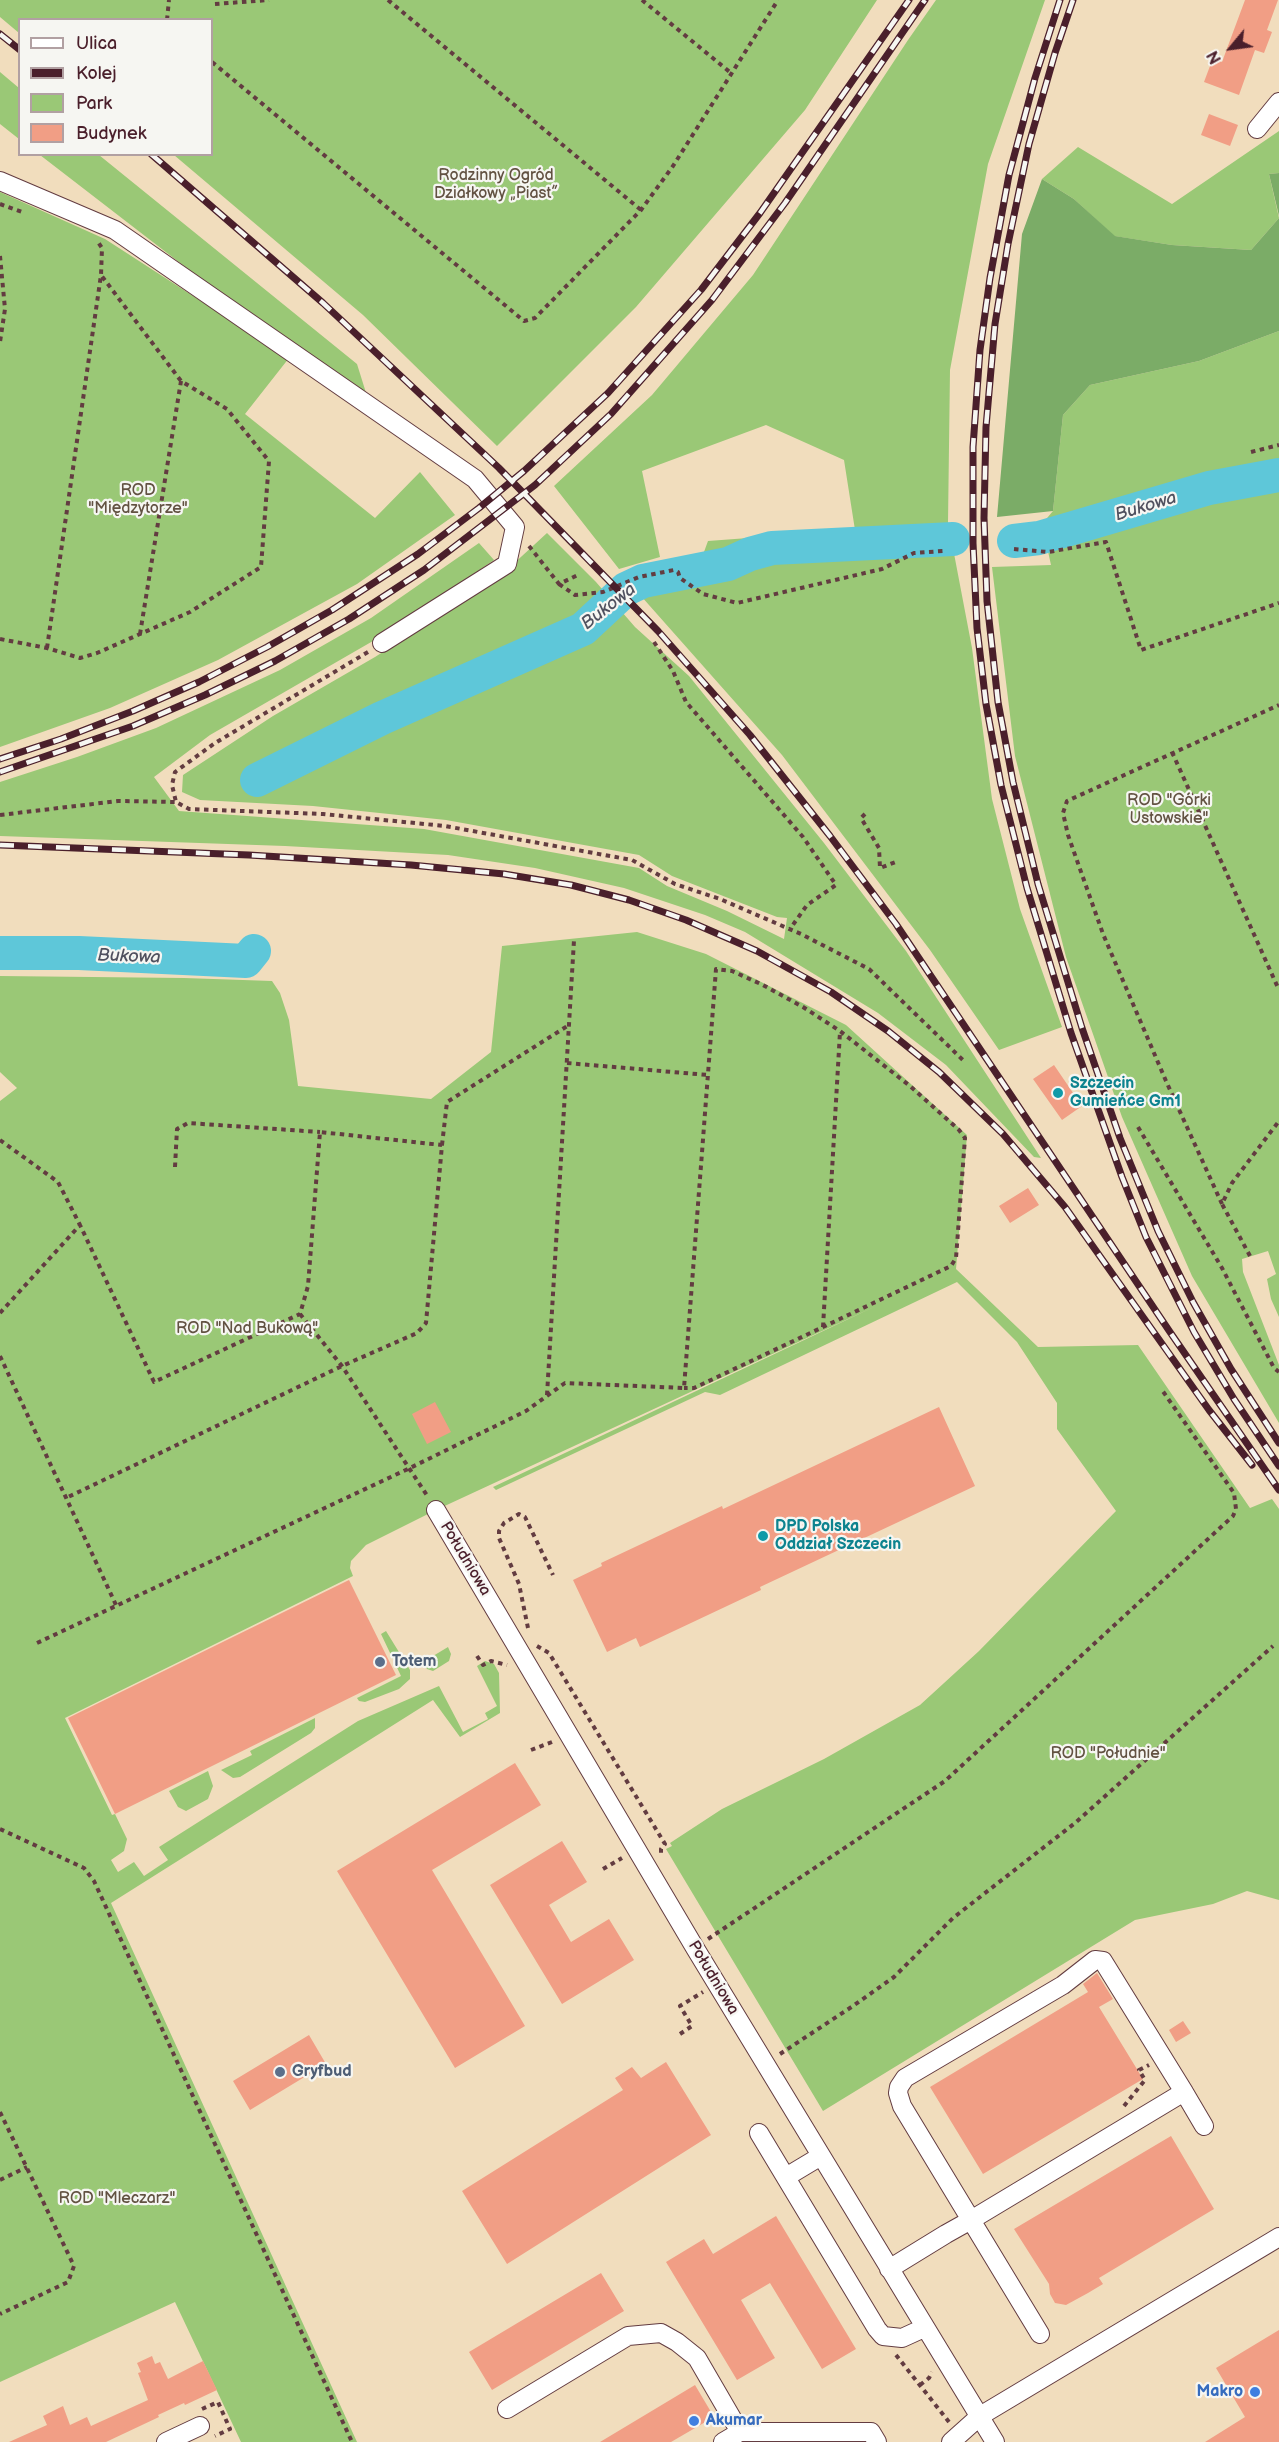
<!DOCTYPE html>
<html>
<head>
<meta charset="utf-8">
<style>
	body { margin:0 }
	#map { position:relative; width:1279px; height:2442px; overflow:hidden; background:#f1ddbd; font-family:"Balsamiq Sans",sans-serif }
	canvas { display:block }
	.legend { position:absolute; left:18px; top:18px; width:195px; height:138px; box-sizing:border-box; background:#f6f6f2; border:2px solid #b1a0a2; margin:0; padding:8px 10px; list-style:none; font-size:18px; color:#4a1f2b }
	.legend li { display:flex; align-items:center; gap:12px; height:30px }
	.legend b { width:30px; border:2px solid #b1a0a2 }
	.north { position:absolute; left:1201px; top:18px; width:60px; height:60px; -webkit-text-stroke:4px #f6f6f2; paint-order:stroke; rotate:241deg; font-size:16px; font-weight:700; line-height:24px; text-align:center; color:#4a1f2b }
	.north::after { content:''; display:block; margin:auto; width:21px; height:27px; background:#4a1f2b; clip-path:polygon(50% 0,100% 100%,50% 72%,0 100%) }
</style>
</head>
<body>
<div id="map">
<canvas width="1279" height="2442"></canvas>
<ul class="legend">
<li><b style="height:8px;background:#fff"></b>Ulica</li>
<li><b style="height:8px;background:#4a1f2b"></b>Kolej</li>
<li><b style="height:16px;background:#9ac876"></b>Park</li>
<li><b style="height:16px;background:#f19e85"></b>Budynek</li>
</ul>
<div class="north">N</div>
</div>
<script>
const g = document.querySelector('canvas').getContext('2d');
g.lineJoin = 'round';
function fill(path, color) {
  g.fillStyle = color;
  g.fill(path, 'evenodd');
}
function shape(rows) {
  const path = new Path2D();
  for (const r of rows) {
    path.moveTo(r[0], r[1]);
    for (let i = 2; i < r.length; i += 2) path.lineTo(r[i], r[i + 1]);
  }
  return path;
}
function strokePath(path, color, width, dash) {
  g.strokeStyle = color;
  g.lineWidth = width;
  g.lineCap = dash ? 'butt' : 'round';
  g.setLineDash(dash || []);
  g.stroke(path);
}
function drawText(font, color, halo, rows, align = 'center') {
  g.font = font + ' "Balsamiq Sans",sans-serif';
  g.lineWidth = 4.5;
  g.setLineDash([]);
  g.textBaseline = 'middle';
  g.strokeStyle = halo;
  g.fillStyle = color;
  for (const [text, x, y, turn = 0] of rows) {
    g.save();
    g.translate(x, y);
    g.rotate((+turn || 0) * Math.PI / 180);
    g.textAlign = isNaN(turn) ? turn : align;
    if (halo) g.strokeText(text, 0, 0);
    g.fillText(text, 0, 0);
    g.restore();
  }
}
const green = shape([
	[0,0,877,0,805,110,636,307,497,446,363,315,174,155,212,154,212,20,20,20,19,33,0,17],
	[936,0,1045,0,988,164,950,370,948,522,972,648,992,799,1020,909,1062,1027,999,1050,930,950,782,755,641,596,697,571,708,541,855,530,844,460,766,425,642,471,660,557,619,569,554,486,652,395,753,275,908,40],
	[0,72,19,88,19,139,0,124],
	[1279,131,1279,173,1269,174,1279,218,1251,250,1172,245,1114,236,1074,199,1042,179,1078,147,1172,204],
	[40,155,99,155,357,364,367,396,263,327],
	[0,192,105,239,289,358,245,414,375,518,420,472,455,515,357,584,218,660,110,708,0,747],
	[1279,331,1279,1317,1271,1299,1267,1279,1276,1274,1268,1251,1242,1259,1243,1272,1279,1365,1279,1423,1192,1276,1122,1117,1066,957,1015,756,992,567,1051,565,1042,524,1053,511,1063,415,1090,385,1199,361],
	[547,533,596,582,635,627,689,676,824,843,906,951,1041,1158,1034,1157,946,1065,878,1013,745,932,705,915,624,888,535,868,448,855,285,846,0,836,0,782,77,757,156,728,280,670,371,618,479,543,494,560,392,630,210,735,154,777,179,811,424,829,639,868,667,886,727,911,784,939,787,918,777,917,672,876,639,855,446,820,313,806,200,800,182,792,183,775,273,716,375,657,497,579],
	[637,932,706,954,846,1025,967,1135,956,1269,1038,1347,1138,1345,1250,1508,1272,1499,1279,1509,1279,1900,1247,1891,1213,1904,1135,1920,823,2111,666,1849,672,1846,670,1843,722,1809,824,1759,920,1705,979,1651,1116,1511,1057,1429,1057,1403,1017,1342,957,1282,720,1395,705,1392,496,1490,493,1487,876,1306,436,1510,366,1545,351,1561,350,1568,353,1576,65,1718,112,1815,115,1814,127,1839,124,1851,111,1860,118,1872,134,1862,144,1876,168,1860,159,1847,358,1721,439,1686,463,1732,488,1719,485,1713,497,1706,477,1666,485,1661,494,1664,499,1673,500,1713,460,1737,433,1700,111,1903,357,2442,241,2442,175,2302,0,2382,0,1101,17,1088,0,1072,0,976,184,978,272,981,280,993,289,1020,298,1086,431,1099,491,1052,502,946],
	[386,1631,410,1670,410,1679,399,1689,365,1702,359,1701,357,1698,401,1676,381,1634],
	[448,1647,451,1654,449,1661,433,1671,427,1669,423,1662],
	[315,1718,315,1728,311,1733,240,1777,233,1778,221,1770,252,1755,250,1751],
	[208,1771,213,1786,208,1799,186,1811,178,1807,169,1791]
]);
const forest = shape([
	[1279,173,1279,216,1269,174],
	[1042,179,1074,199,1115,236,1172,245,1251,250,1279,218,1279,331,1199,361,1090,385,1063,415,1053,511,997,517,1022,234]
]);
const river = shape([
	[1014,541,1039,538,1209,488,1279,475],
	[257,780,382,718,583,629,626,589,643,581,728,564,750,554,772,548,953,539],
	[0,953,79,953,246,961,254,951]
]);
const building = shape([
	[1245,0,1278,0,1267,30,1272,32,1264,53,1255,50,1239,95,1204,82,1213,58,1222,62],
	[1209,114,1238,125,1230,146,1201,135],
	[1054,1065,1082,1106,1062,1120,1033,1079],
	[1028,1188,1039,1205,1010,1223,999,1206],
	[435,1402,451,1432,427,1444,412,1414],
	[939,1407,975,1486,760,1587,761,1590,640,1647,636,1638,607,1652,573,1580,602,1566,601,1563,722,1506,723,1509],
	[349,1580,396,1675,115,1814,68,1718],
	[515,1763,541,1805,432,1870,525,2026,455,2068,337,1871],
	[562,1841,587,1882,549,1905,571,1942,609,1919,634,1960,562,2004,490,1885],
	[1097,1973,1113,1999,1099,2007,1143,2079,983,2174,930,2087,1088,1992,1083,1984],
	[1183,2021,1191,2033,1176,2042,1169,2030],
	[309,2035,326,2064,250,2110,233,2081],
	[666,2062,711,2135,507,2264,462,2191,623,2090,615,2078,632,2067,641,2078],
	[1171,2136,1214,2209,1099,2278,1103,2284,1088,2293,1066,2305,1055,2303,1050,2294,1049,2284,1014,2229],
	[776,2216,856,2349,822,2369,770,2283,741,2300,775,2358,737,2380,666,2262,704,2239,713,2254],
	[601,2273,624,2311,492,2390,469,2352],
	[1279,2330,1279,2442,1205,2442,1245,2417,1216,2368],
	[152,2356,155,2364,160,2362,168,2379,203,2361,217,2390,185,2405,184,2403,158,2415,159,2417,106,2442,9,2442,47,2425,43,2416,63,2406,70,2425,87,2417,91,2426,148,2400,138,2373,141,2372,137,2363],
	[695,2385,714,2417,671,2442,600,2442]
]);
const path = shape([
	[388,0,641,210],
	[642,0,731,73],
	[215,4,269,0],
	[167,20,169,0],
	[212,62,524,321,535,318,641,210,673,166,778,0],
	[0,204,22,212],
	[0,256,5,309,0,342],
	[1251,452,1279,445],
	[529,546,559,584,580,574],
	[1014,549,1048,552,1106,542,1141,650,1279,603],
	[559,584,575,595,603,592,639,577,674,570,678,572,680,578,703,594,737,603,882,569,914,553,943,551],
	[140,634,181,381],
	[0,639,47,648,80,658,97,653,190,612,261,567,269,461,227,409,181,381,101,275],
	[654,642,673,671,686,702,803,837,836,885,807,905,790,929],
	[47,648,101,275,102,248,98,242],
	[368,652,215,743,175,772,172,785,176,802,189,809,323,814,445,826,632,860,675,884,720,899,801,934,869,969,965,1062],
	[1172,752,1279,990],
	[865,814,861,818,879,848,880,868,898,861],
	[0,815,118,801,176,802],
	[567,1063,708,1075],
	[1138,1127,1222,1268,1274,1368,1279,1372],
	[0,1140,58,1182,80,1225],
	[442,1145,447,1102,569,1025],
	[175,1167,177,1129,188,1123,320,1132],
	[1222,1204,1166,1081,1103,934,1068,835,1063,813,1067,801,1279,705],
	[1250,1256,1222,1204,1232,1183,1279,1121],
	[0,1313,80,1225,154,1382,300,1314,308,1286,320,1132,442,1145,426,1323,417,1333,342,1366,66,1498],
	[300,1314,342,1366,428,1497],
	[823,1327,840,1032],
	[0,1356,116,1605],
	[547,1395,574,940],
	[528,1628,519,1584,499,1538,499,1531,504,1523,519,1514,525,1517,553,1575],
	[37,1643,410,1468,526,1411,565,1383,684,1388,716,969,732,971,763,985,803,1007,840,1031,910,1086,959,1130,965,1138,956,1258,951,1266,823,1327,694,1388,684,1388],
	[537,1646,549,1653,665,1844,661,1849,661,1856],
	[477,1656,483,1665,491,1661,507,1665],
	[531,1750,552,1742],
	[0,1829,84,1868,94,1881,352,2442],
	[603,1869,622,1858],
	[708,1939,945,1781,1233,1516,1236,1509,1234,1493,1162,1390],
	[680,2034,692,2026,680,2006,703,1992],
	[780,2054,853,2006,894,1977,953,1918,1075,1823,1273,1646],
	[1124,2106,1145,2080,1139,2070,1149,2065],
	[0,2112,74,2266,68,2282,0,2314],
	[0,2180,27,2167],
	[896,2355,949,2422],
	[920,2385,929,2378,932,2372],
	[202,2409,218,2402,230,2429,215,2436]
]);
const minor = shape([
	[1257,129,1279,102],
	[0,181,115,230,475,479,515,527,507,564,382,643],
	[436,1510,695,1948,995,2442],
	[1184,2092,1204,2126],
	[759,2133,877,2329,883,2336,902,2338,924,2328],
	[786,2177,821,2156],
	[889,2269,946,2234,971,2220,1184,2092,1103,1961,1095,1960,1063,1985,905,2078,899,2087,898,2093,902,2106,971,2220,977,2230,1040,2334],
	[507,2409,628,2336,661,2333,677,2342,697,2358,740,2432],
	[166,2442,200,2426],
	[723,2442,740,2432,871,2432,877,2442],
	[951,2442,980,2416,1279,2237]
]);
const rail = shape([
	[1060,0,1035,78,1009,175,990,278,980,350,973,447,973,543,977,628,986,704,1001,785,1027,888,1071,1033,1122,1177,1146,1237,1194,1332,1234,1399,1279,1466],
	[1073,0,1055,53,1029,144,1008,244,995,324,986,427,984,518,987,601,998,702,1013,782,1038,884,1082,1028,1120,1138,1158,1231,1193,1302,1231,1369,1279,1443],
	[0,34,20,50],
	[151,154,323,303,499,468,658,631,750,735,830,836,896,924,1170,1332,1279,1490],
	[0,759,61,739,133,711,199,682,267,647,332,610,418,554,479,508,524,471,608,393,701,290,760,213,909,0],
	[0,772,133,726,205,695,275,661,349,619,424,570,535,485,611,414,712,300,785,203,925,0],
	[0,845,249,855,411,865,504,874,571,885,629,900,686,920,757,951,831,992,888,1031,939,1072,1003,1134,1065,1207,1209,1410,1252,1465]
]);
const markers = [
	[1058,1093,6,"#0f9aa8"],
	[763,1536,6,"#0f9aa8"],
	[380,1662,6,"#5c6f8a"],
	[280,2072,6,"#5c6f8a"],
	[1255,2392,6,"#3f7fe0"],
	[694,2421,6,"#3f7fe0"]
];
const parkNames = [
	["Rodzinny Ogród",496,176],
	["Działkowy „Piast”",496,194],
	["ROD",138,491],
	["\"Międzytorze\"",138,509],
	["ROD \"Górki",1169,801],
	["Ustowskie\"",1169,819],
	["ROD \"Nad Bukową\"",247,1329],
	["ROD \"Południe\"",1108,1754],
	["ROD \"Mleczarz\"",117,2199]
];
const cultureNames = [
	["Szczecin",1070,1084],
	["Gumieńce Gm1",1070,1102],
	["DPD Polska",775,1527],
	["Oddział Szczecin",775,1545]
];
const streetNames = [
	["Południowa",465,1559,59],
	["Południowa",713,1978,59]
];
const serviceNames = [
	["Totem",392,1662],
	["Gryfbud",292,2072]
];
const shopNames = [
	["Makro",1243,2392],
	["Akumar",706,2421,"left"]
];
const waterNames = [
	["Bukowa",1146,507,-17],
	["Bukowa",609,607,-38],
	["Bukowa",129,957,2]
];
fill(green, '#9ac876');
fill(forest, '#7bac67');
strokePath(river, '#5ec7d9', 34);
fill(building, '#f19e85');
strokePath(minor, '#633c41', 20);
strokePath(path, '#633c41', 4, [4.5, 4.5]);
strokePath(minor, '#fff', 18);
strokePath(rail, '#4a1f2b', 7);
strokePath(rail, '#f6f6f2', 4.5, [14]);
for (const [x, y, r, color] of markers) {
  const dot = new Path2D();
  dot.arc(x, y, r, 0, 2 * Math.PI);
  g.fillStyle = color;
  g.fill(dot);
  strokePath(dot, '#f6f6f2', 2);
}
drawText('16px', '#625242', '#f6f6f2', parkNames);
drawText('bold 16px', '#0d838f', '#f6f6f2', cultureNames, 'left');
drawText('16px', '#4a1f2b', '#f6f6f2', streetNames);
drawText('bold 16px', '#4e5e75', '#f6f6f2', serviceNames, 'left');
drawText('bold 16px', '#366cbe', '#f6f6f2', shopNames, 'right');
drawText('italic 18px', '#50515f', '#f6f6f2', waterNames);
</script>
</body>
</html>
